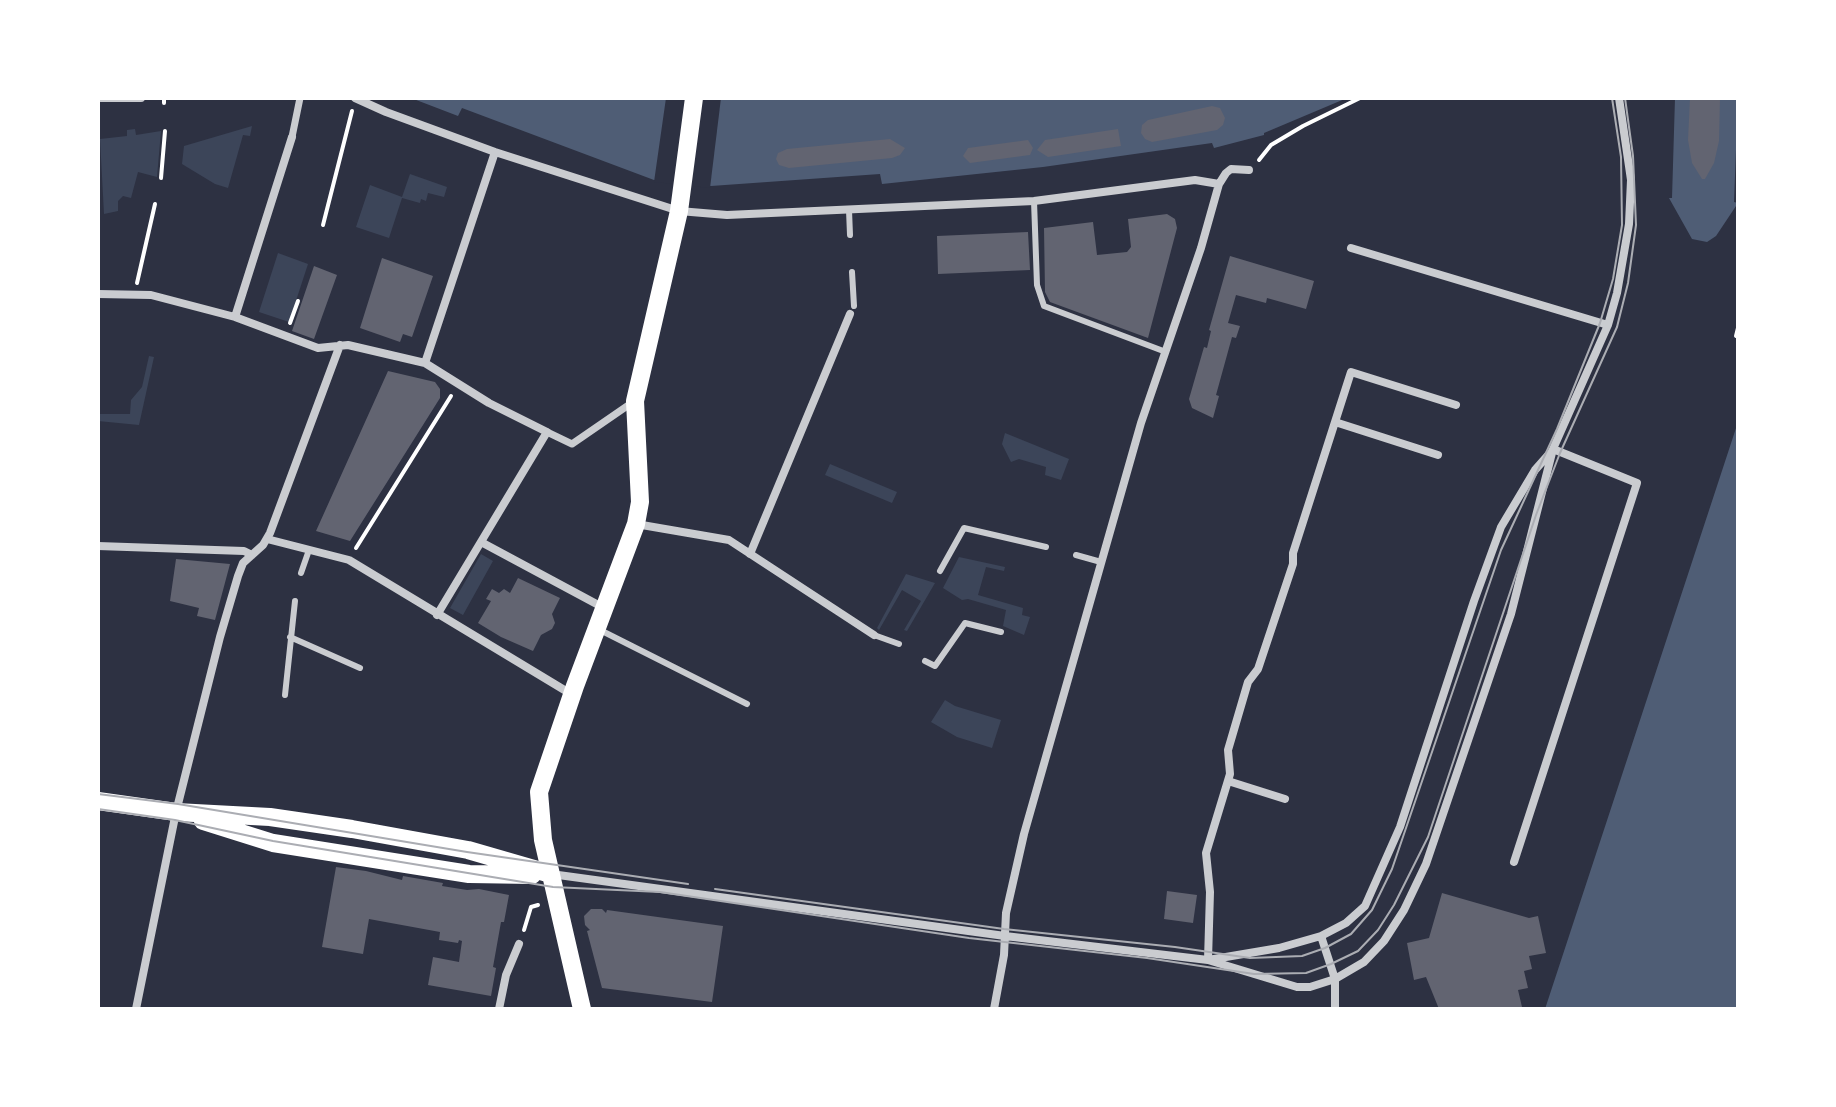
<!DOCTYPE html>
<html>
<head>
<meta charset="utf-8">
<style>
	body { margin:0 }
	#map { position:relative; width:1836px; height:1107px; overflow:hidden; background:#2d3142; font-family:Barlow,sans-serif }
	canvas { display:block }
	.frame { position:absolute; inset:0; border:100px solid #fff; pointer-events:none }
</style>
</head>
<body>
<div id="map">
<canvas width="1836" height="1107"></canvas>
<div class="frame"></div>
</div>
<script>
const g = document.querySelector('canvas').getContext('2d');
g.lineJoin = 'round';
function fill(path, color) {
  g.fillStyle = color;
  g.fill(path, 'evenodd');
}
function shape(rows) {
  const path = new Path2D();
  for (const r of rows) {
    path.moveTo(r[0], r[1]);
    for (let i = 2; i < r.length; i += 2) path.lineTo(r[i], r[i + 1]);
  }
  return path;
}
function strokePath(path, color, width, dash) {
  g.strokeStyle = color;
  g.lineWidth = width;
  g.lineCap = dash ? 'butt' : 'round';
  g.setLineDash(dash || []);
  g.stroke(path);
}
const green = shape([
	[252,126,250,136,243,135,228,188,215,184,182,164,184,146],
	[135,129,136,135,161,131,157,177,138,172,131,198,123,196,118,201,118,211,104,214,100,139,127,136,127,130],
	[410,174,447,187,444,197,428,193,426,201,421,199,420,203,402,198,389,238,356,227,370,185,402,197],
	[278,253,308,264,289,322,259,312],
	[149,356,154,357,139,425,98,421,98,414,130,414,131,400,142,387],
	[1005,433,1069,459,1061,480,1045,475,1046,467,1019,459,1011,462,1002,444],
	[830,464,897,492,892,503,825,475],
	[481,554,493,561,463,615,450,608],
	[959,557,1005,567,1004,571,986,567,978,595,1023,608,1022,615,1030,617,1024,635,1003,626,1006,610,968,599,962,600,943,588],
	[906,574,935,583,907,631,904,630,921,601,902,590,879,630,877,628],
	[945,700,955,706,1001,720,992,748,957,737,931,722]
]);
const water = shape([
	[411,98,1347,98,1264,133,1264,135,1214,148,1212,143,1043,167,882,184,880,174,711,186,654,180,462,108,458,116],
	[1675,98,1738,98,1734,202,1738,203,1716,236,1707,242,1692,239,1669,198,1672,198],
	[1738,422,1738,1009,1545,1009,1717,486]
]);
const pier = shape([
	[666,98,721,98,710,188,654,182]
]);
const building = shape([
	[1690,98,1720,98,1719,141,1714,163,1705,179,1702,179,1692,163,1688,140],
	[1212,106,1220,108,1225,118,1223,125,1217,130,1152,142,1145,139,1141,133,1142,125,1148,120],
	[1118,129,1121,146,1048,157,1037,150,1045,140],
	[890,139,905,148,900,155,892,158,789,168,779,165,776,159,778,153,787,149],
	[1028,140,1033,148,1030,155,970,163,963,156,968,148],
	[1167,214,1175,219,1177,228,1148,338,1050,302,1045,292,1044,228,1093,222,1097,255,1127,252,1131,247,1128,219],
	[1028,232,1030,270,938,274,937,236],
	[1230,256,1314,281,1306,309,1267,298,1266,303,1236,295,1228,323,1240,326,1236,338,1232,337,1216,395,1219,396,1213,418,1192,408,1189,399,1204,347,1207,348,1211,331,1209,330],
	[382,258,433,276,412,337,403,334,400,342,360,328],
	[314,266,337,275,314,339,292,331],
	[388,371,435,382,440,389,440,398,350,541,316,531],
	[176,559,230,564,215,620,197,616,199,608,170,601],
	[518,578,560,598,552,614,555,623,552,629,541,635,533,651,501,637,478,623,491,601,486,599,492,589,499,593,504,589,510,593],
	[336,867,366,871,402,880,403,876,443,883,442,886,467,890,479,889,509,895,504,922,501,922,493,967,496,968,491,996,428,985,433,957,459,962,462,941,459,940,458,943,439,940,440,932,369,919,363,954,322,947],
	[1167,891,1197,895,1193,923,1164,919],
	[1442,893,1529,918,1538,916,1546,953,1529,956,1532,969,1524,971,1528,988,1518,990,1522,1007,1439,1009,1426,977,1414,980,1407,943,1429,938],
	[591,909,602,909,606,913,607,910,723,926,712,1002,602,988,587,931,590,930,585,925,584,916]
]);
const path = shape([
	[164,98,164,103],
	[1259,160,1271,145,1303,126,1360,98],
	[161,178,165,131],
	[323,225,352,111],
	[137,283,155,204],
	[290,323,298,301],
	[1736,336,1738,328],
	[356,548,451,396],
	[524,930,531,907,538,905]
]);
const service = shape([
	[1034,201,1037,285,1044,306,1166,352],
	[849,210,850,235],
	[852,272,854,306],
	[1076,555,1101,562],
	[940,571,964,528,1046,547],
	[301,573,309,550],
	[600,630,747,704],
	[874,635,899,644],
	[290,637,360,668],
	[925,661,935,666,965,623,1001,632],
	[285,695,295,601]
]);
const pedestrian = shape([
	[292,137,300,98],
	[547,432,572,444,633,402]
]);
const minor = shape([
	[98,98,141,98],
	[355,98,386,112,495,152,679,211,727,215,1034,201,1195,180,1219,184,1226,173,1231,169,1249,170],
	[1351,248,1608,325],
	[98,294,151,295,235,317,318,348,348,345,425,363,489,403,547,432,437,615],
	[235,317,292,137],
	[425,363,495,152],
	[1456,405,1351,372,1293,553,1293,564,1258,669,1248,682,1228,750,1230,774,1206,853,1210,892,1208,960,1279,948,1321,936,1346,923,1365,906,1400,827,1474,601,1501,527,1535,470,1550,453],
	[1335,422,1438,455],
	[636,524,729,540,874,635],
	[267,539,349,560,571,694],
	[481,542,604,608],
	[98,546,244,551,252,555],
	[750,554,850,314],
	[1228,781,1285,799],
	[1514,862,1637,483,1553,449],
	[551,874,1005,936,1208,960,1297,987,1310,987,1335,979,1364,962,1384,941,1404,910,1426,864,1511,614,1553,449,1608,325,1617,293,1629,224,1631,180,1619,98],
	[1321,936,1335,979,1335,1009],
	[136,1009,176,812,220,637,238,576,243,563,263,545,270,533,340,345],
	[499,1009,506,975,519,944],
	[994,1009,1004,955,1006,913,1024,834,1141,423,1201,248,1219,184]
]);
const primary = shape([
	[98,801,176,812,270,817,352,829,468,850,551,874],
	[203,821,273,843,469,874,532,875],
	[582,1009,543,840,539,792,575,686,636,524,640,502,635,401,679,211,694,98]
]);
const tram = shape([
	[98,794,178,804,467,852,688,884],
	[98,809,175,820,273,841,553,887,660,892,969,938,1147,958,1254,974,1306,973,1331,964,1358,951,1378,930,1394,905,1428,837,1536,515,1560,453,1617,327,1628,283,1636,225,1633,156,1625,98],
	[715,889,1004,929,1175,947,1250,958,1302,956,1325,948,1351,934,1372,910,1392,869,1501,550,1557,429,1600,323,1613,279,1622,225,1621,157,1612,98]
]);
fill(green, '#3c4559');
fill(water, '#4f5d75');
fill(pier, '#2d3142');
fill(building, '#626471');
strokePath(path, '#fff', 4);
strokePath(service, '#caccd0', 6);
strokePath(pedestrian, '#caccd0', 7);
strokePath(minor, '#caccd0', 8);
strokePath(primary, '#fff', 18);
strokePath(tram, '#abadb3', 2);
</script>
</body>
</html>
